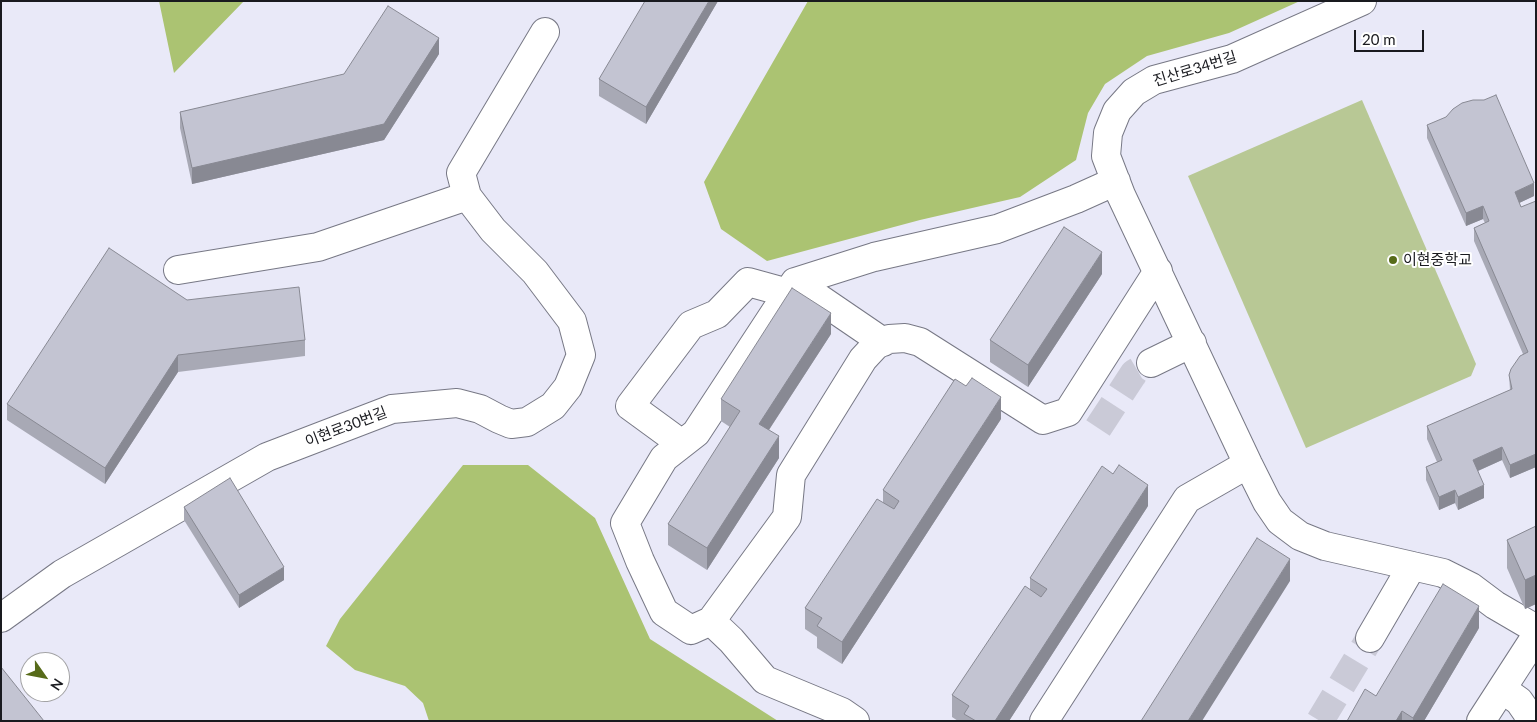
<!DOCTYPE html>
<html>
<head>
<meta charset="utf-8">
<style>
	body { margin:0 }
	#map { position:relative; width:1537px; height:722px; overflow:hidden; background:#e9e9f8; font-family:Lato,sans-serif }
	canvas { display:block }
	.frame { position:absolute; inset:0; border:2px solid #191a1f; pointer-events:none }
	.north { position:absolute; left:20px; top:652px; width:50px; height:50px; box-sizing:border-box; background:#fff; border:1px solid #a3a3a5; border-radius:50%; rotate:123deg; font-size:14px; font-weight:700; line-height:20px; text-align:center; color:#191a1f }
	.north::after { content:''; display:block; margin:auto; width:18px; height:22px; background:#576b19; clip-path:polygon(50% 0,100% 100%,50% 72%,0 100%) }
	.scale { position:absolute; left:1354px; top:30px; width:70px; height:22px; box-sizing:border-box; border:2px solid #191a1f; border-top:0; padding-left:6px; font-size:15px; line-height:18px; white-space:nowrap; color:#191a1f; -webkit-text-stroke:4px #fff; paint-order:stroke }
</style>
</head>
<body>
<div id="map">
<canvas width="1537" height="722"></canvas>
<div class="frame"></div>
<div class="north">N</div>
<div class="scale">20 m</div>
</div>
<script>
const g = document.querySelector('canvas').getContext('2d');
g.lineJoin = 'round';
function fill(path, color) {
  g.fillStyle = color;
  g.fill(path, 'evenodd');
}
function shape(rows) {
  const path = new Path2D();
  for (const r of rows) {
    path.moveTo(r[0], r[1]);
    for (let i = 2; i < r.length; i += 2) path.lineTo(r[i], r[i + 1]);
  }
  return path;
}
function strokePath(path, color, width, dash) {
  g.strokeStyle = color;
  g.lineWidth = width;
  g.lineCap = dash ? 'butt' : 'round';
  g.setLineDash(dash || []);
  g.stroke(path);
}
function drawText(font, color, halo, rows, align = 'center') {
  g.font = font + ' Lato,"Noto Sans KR",sans-serif';
  g.lineWidth = 4;
  g.setLineDash([]);
  g.textBaseline = 'middle';
  g.strokeStyle = halo;
  g.fillStyle = color;
  for (const [text, x, y, turn = 0] of rows) {
    g.save();
    g.translate(x, y);
    g.rotate((+turn || 0) * Math.PI / 180);
    g.textAlign = isNaN(turn) ? turn : align;
    if (halo) g.strokeText(text, 0, 0);
    g.fillText(text, 0, 0);
    g.restore();
  }
}
const green = shape([
	[1362,100,1476,364,1471,376,1306,448,1188,176]
]);
const forest = shape([
	[159,1,244,1,174,73],
	[808,1,1300,1,1229,33,1147,56,1105,84,1088,113,1076,160,1020,197,920,220,767,261,721,229,704,182],
	[463,465,528,465,595,518,650,639,778,721,429,721,423,703,405,686,355,670,326,646,340,619]
]);
const minorTunnel = shape([
	[1098,428,1134,373,1151,363],
	[1320,721,1370,638]
]);
const minor = shape([
	[1362,1,1232,59,1154,80,1134,92,1117,111,1108,133,1106,156,1121,195,1248,464,1267,502,1280,521,1300,536,1325,546,1443,573,1471,587,1495,605,1536,629],
	[178,270,318,247,467,196],
	[795,282,874,257,997,229,1076,199,1116,181],
	[1151,363,1192,343],
	[682,444,630,406,691,325,717,314,748,282,788,293],
	[1,618,62,574,267,457,392,409,457,403,480,409,499,419,511,424,527,422,553,406,568,387,581,355,572,321,535,272,493,230,467,196,461,173,545,32],
	[711,621,691,630,664,612,640,561,625,523,664,458,696,433,795,282,883,342],
	[1370,638,1412,566],
	[1502,689,1519,701,1528,714,1529,721],
	[855,721,842,712,765,680,731,640,711,621,787,517,791,475,863,359,876,345,889,339,905,338,920,342,1043,420,1068,412,1158,271],
	[1044,721,1187,499,1248,464],
	[1481,721,1536,636]
]);
const wall = shape([
	[718,1,646,124,599,96,599,79],
	[439,54,384,140,192,184,180,128,180,112],
	[1427,125,1534,196,1519,203,1536,467,1510,478,1502,460,1478,471,1484,498,1458,510,1455,503,1439,510,1426,480,1426,467,1437,462,1427,439,1427,426,1510,390,1509,375,1523,354,1474,241,1474,228,1485,223,1483,219,1466,226,1427,138],
	[1102,274,1028,387,990,362,990,340],
	[187,300,305,340,305,356,178,372,105,484,7,420,7,404],
	[831,334,769,430,779,458,707,570,668,545,668,524,730,427,721,421,721,399],
	[1001,419,842,664,817,648,817,637,805,629,805,608,883,502,883,490],
	[1148,506,1009,721,958,721,952,717,952,695,1030,590,1030,578],
	[184,507,284,580,239,608,184,520],
	[1536,526,1536,604,1525,609,1507,568,1507,540],
	[1479,628,1424,721,1347,721,1376,696]
]);
const shadedWall = shape([
	[709,1,718,1,646,124,646,107],
	[439,38,439,54,384,140,192,184,192,168],
	[1534,183,1534,196,1515,205,1515,192],
	[1483,206,1483,219,1466,226,1466,213],
	[1102,252,1102,274,1028,387,1028,365],
	[831,313,831,334,759,445,759,424],
	[178,355,178,372,105,484,105,468],
	[1001,397,1001,419,842,664,842,642],
	[779,436,779,458,707,570,707,548],
	[1502,447,1502,460,1473,473,1473,460],
	[1536,454,1536,467,1510,478,1510,465],
	[1148,485,1148,506,1009,721,995,721],
	[1484,485,1484,498,1458,510,1458,497],
	[1455,490,1455,503,1439,510,1439,497],
	[1290,559,1290,581,1202,721,1188,721],
	[284,567,284,580,239,608,239,595],
	[1536,575,1536,604,1525,609,1525,580],
	[1479,606,1479,628,1424,721,1413,721,1413,718],
	[1402,711,1402,721,1396,721]
]);
const building = shape([
	[645,1,709,1,646,107,599,79,645,1],
	[388,6,439,38,384,124,192,168,180,112,344,74,388,6],
	[1496,95,1534,183,1515,192,1521,207,1536,201,1536,454,1510,465,1502,447,1473,460,1484,485,1458,497,1455,490,1439,497,1426,467,1442,460,1427,426,1512,389,1509,375,1511,369,1520,356,1528,352,1474,228,1489,221,1483,206,1466,213,1427,125,1446,117,1453,109,1462,103,1473,100,1484,100,1496,95],
	[1064,227,1102,252,1028,365,990,340,1064,227],
	[109,248,187,300,299,287,305,340,178,355,105,468,7,404,109,248],
	[792,288,831,313,759,424,779,436,707,548,668,524,740,411,721,399,792,288],
	[972,378,1001,397,842,642,817,626,822,618,805,608,877,499,894,509,899,501,883,490,955,379,966,386,972,378],
	[1119,465,1148,485,995,721,976,721,964,714,969,706,952,695,1025,586,1041,597,1047,589,1030,578,1102,466,1113,474,1119,465],
	[230,478,284,567,239,595,184,507,230,478],
	[1536,526,1536,575,1525,580,1507,540,1536,526],
	[1257,538,1290,559,1188,721,1141,721,1257,538],
	[1443,584,1479,606,1413,718,1402,711,1396,721,1347,721,1365,689,1376,696,1443,584],
	[1,667,44,721,1,721,1,667]
]);
const markers = [
	[1393,260,5,"#576b19"]
];
const streetNames = [
	["진산로34번길",1195,69,-17],
	["이현로30번길",346,427,-21]
];
const poiNames = [
	["이현중학교",1403,260]
];
fill(green, '#b8c895');
fill(forest, '#abc372');
strokePath(minorTunnel, '#cacad7', 28, [28, 14]);
strokePath(minor, '#777885', 30);
strokePath(minor, '#fff', 28);
fill(wall, '#a8a9b5');
fill(shadedWall, '#888993');
fill(building, '#c3c4d2');
strokePath(building, '#888993', 1);
for (const [x, y, r, color] of markers) {
  const dot = new Path2D();
  dot.arc(x, y, r, 0, 2 * Math.PI);
  g.fillStyle = color;
  g.fill(dot);
  strokePath(dot, '#fff', 2);
}
drawText('15px', '#191a1f', '#fff', streetNames);
drawText('15px', '#191a1f', '#fff', poiNames, 'left');
</script>
</body>
</html>
